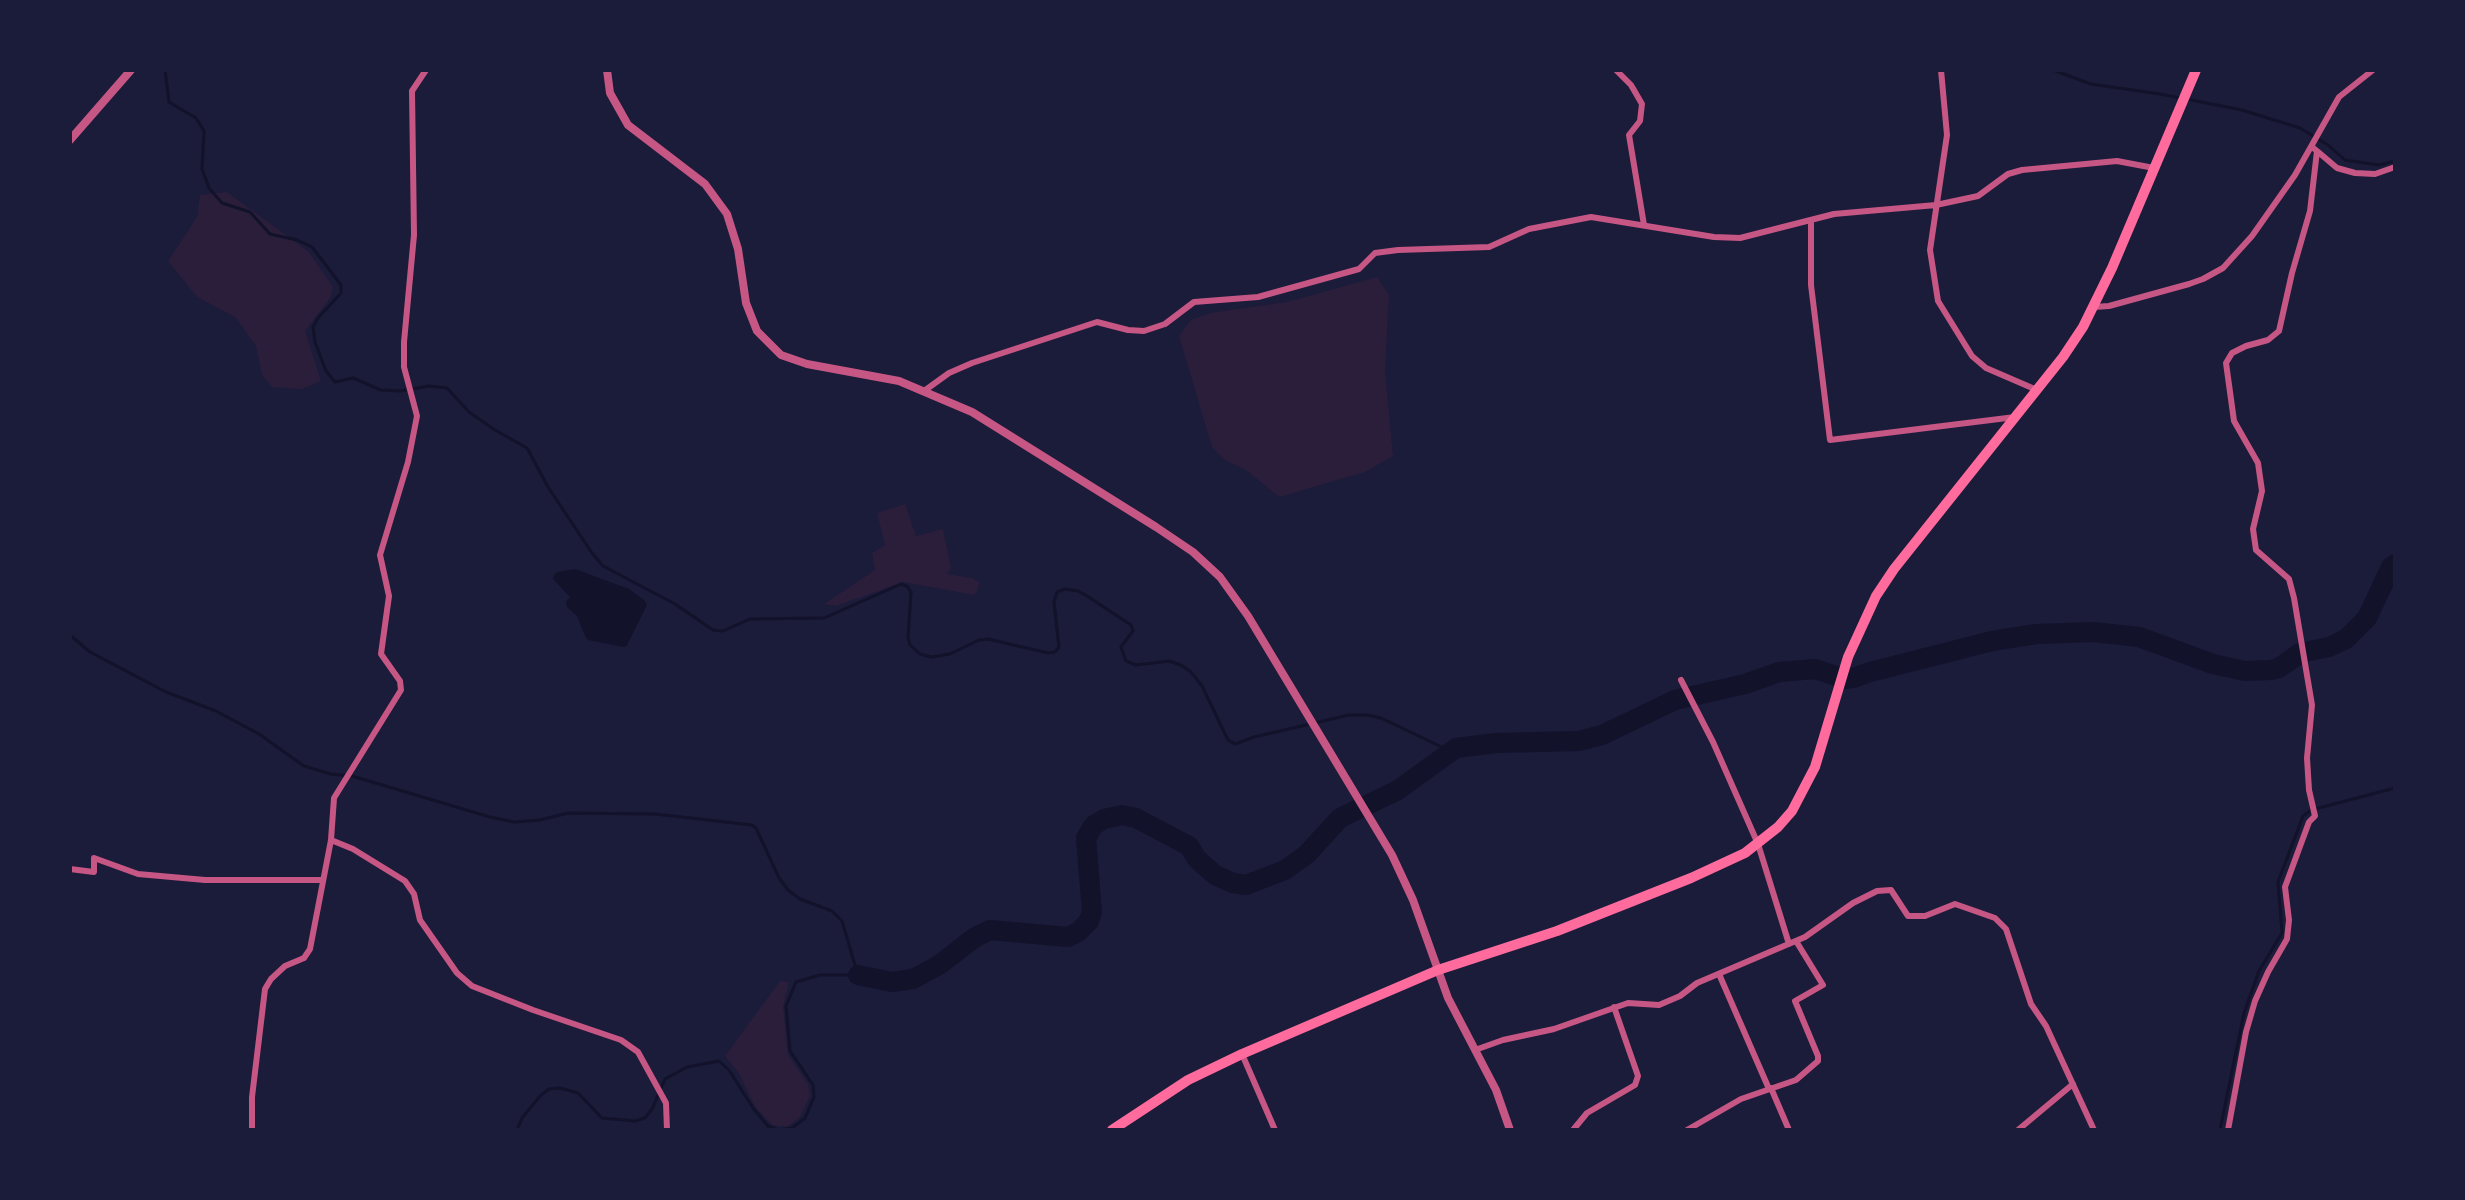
<!DOCTYPE html>
<html>
<head>
<meta charset="utf-8">
<style>
	body { margin:0 }
	#map { position:relative; width:2465px; height:1200px; overflow:hidden; background:#1b1b3a; font-family:Lato,sans-serif }
	canvas { display:block }
	.frame { position:absolute; inset:0; border:72px solid #1b1b3a; pointer-events:none }
</style>
</head>
<body>
<div id="map">
<canvas width="2465" height="1200"></canvas>
<div class="frame"></div>
</div>
<script>
const g = document.querySelector('canvas').getContext('2d');
g.lineJoin = 'round';
function fill(path, color) {
  g.fillStyle = color;
  g.fill(path, 'evenodd');
}
function shape(rows) {
  const path = new Path2D();
  for (const r of rows) {
    path.moveTo(r[0], r[1]);
    for (let i = 2; i < r.length; i += 2) path.lineTo(r[i], r[i + 1]);
  }
  return path;
}
function strokePath(path, color, width, dash) {
  g.strokeStyle = color;
  g.lineWidth = width;
  g.lineCap = dash ? 'butt' : 'round';
  g.setLineDash(dash || []);
  g.stroke(path);
}
const green = shape([
	[227,192,309,252,333,287,330,298,305,331,321,381,302,389,272,387,262,375,256,346,235,317,197,297,168,261,197,217,200,195],
	[1377,277,1389,295,1385,372,1393,456,1365,472,1279,497,1246,470,1225,460,1212,447,1179,336,1191,320,1210,313,1287,302],
	[905,504,916,536,943,529,951,568,947,574,972,578,980,583,975,595,903,582,836,606,824,604,875,570,872,553,885,545,877,513],
	[780,981,789,982,783,1007,788,1055,808,1084,810,1096,800,1117,787,1127,772,1125,756,1108,738,1072,725,1056]
]);
const water = shape([
	[575,569,629,589,644,600,647,605,627,645,624,647,588,640,585,636,577,616,567,607,566,602,570,597,553,579,554,575,558,572]
]);
const stream = shape([
	[165,70,169,102,196,118,204,131,202,169,209,188,222,203,250,212,270,234,297,240,312,247,341,285,341,293,318,318,313,327,315,342,326,371,335,382,353,378,381,390,400,391,429,386,447,388,469,412,495,430,527,448,548,487,592,553,603,566,675,604,713,630,723,631,750,619,824,618,901,584,907,586,911,592,908,637,910,645,920,654,931,657,950,654,979,640,988,639,1048,653,1055,652,1059,647,1054,602,1057,592,1065,589,1078,591,1087,596,1131,625,1133,631,1121,647,1126,661,1136,665,1169,661,1181,665,1191,672,1202,686,1228,740,1235,744,1254,737,1349,715,1367,715,1381,718,1452,752],
	[2053,70,2091,84,2160,94,2242,110,2300,128,2328,145,2345,160,2379,165,2395,161],
	[70,635,90,652,166,692,216,711,259,734,304,766,331,774,352,776,490,817,514,822,540,820,568,813,655,814,752,825,756,828,779,878,788,890,800,899,832,911,842,921,858,975,820,975,796,982,786,1006,790,1051,813,1085,814,1097,805,1118,792,1128,778,1130,768,1126,753,1108,729,1070,719,1061,687,1067,665,1079,652,1109,645,1118,635,1121,602,1118,578,1093,560,1088,549,1089,541,1095,522,1118,517,1130],
	[2220,1130,2244,1013,2259,971,2282,933,2278,882,2303,816,2311,810,2395,788]
]);
const river = shape([
	[858,975,892,982,913,979,939,965,974,938,990,930,1068,937,1078,932,1089,921,1092,912,1086,838,1094,825,1104,819,1122,815,1136,818,1189,846,1197,859,1215,875,1233,883,1246,885,1285,870,1307,854,1340,818,1398,790,1456,748,1496,743,1579,741,1602,735,1675,700,1745,684,1779,672,1815,669,1845,679,1853,678,1870,672,1992,641,2036,634,2094,632,2139,637,2213,664,2245,671,2271,670,2279,668,2300,653,2329,647,2346,639,2367,618,2391,567,2395,564]
]);
const minor = shape([
	[1616,70,1631,85,1642,104,1640,121,1629,135,1644,225],
	[1941,70,1947,135,1930,250,1938,301,1972,356,1986,368,2037,390],
	[2317,151,2337,168,2355,173,2375,174,2395,167],
	[1811,220,1811,285,1830,440,2015,417],
	[2094,307,2109,306,2189,284,2203,279,2223,268,2252,236,2295,175,2339,97,2373,70],
	[924,391,949,373,972,363,1097,322,1128,330,1144,331,1165,324,1194,302,1258,297,1359,269,1375,253,1398,250,1489,247,1529,229,1591,217,1714,237,1740,238,1834,214,1936,205,1978,196,2008,174,2022,170,2117,161,2154,168],
	[1681,680,1713,742,1758,844,1789,944],
	[331,840,353,849,405,881,414,894,420,920,457,973,472,986,533,1010,621,1040,638,1052,666,1103,667,1130],
	[70,869,94,872,94,858,138,874,205,880,322,880],
	[1719,974,1769,1089],
	[1475,1050,1503,1040,1554,1029,1628,1003,1659,1005,1680,996,1697,983,1805,937,1853,903,1877,891,1891,890,1908,916,1925,916,1955,904,1995,918,2006,929,2031,1004,2046,1026,2094,1130],
	[1242,1054,1275,1130],
	[1771,1088,1789,1130],
	[252,1130,252,1097,265,989,271,979,285,966,304,958,310,949,331,840,334,798,401,690,400,681,381,654,389,596,380,555,408,462,417,416,404,367,404,342,414,235,412,91,426,70],
	[1573,1130,1587,1113,1635,1085,1638,1076,1614,1007],
	[1687,1130,1741,1099,1796,1080,1818,1061,1818,1056,1795,1001,1823,985,1796,941],
	[2018,1130,2073,1084],
	[2228,1130,2246,1032,2255,1001,2268,972,2287,939,2289,920,2285,887,2309,822,2315,816,2309,790,2307,758,2312,705,2294,598,2289,579,2256,550,2253,529,2262,491,2258,463,2234,421,2226,363,2232,353,2246,346,2268,340,2279,331,2292,273,2310,211,2317,151,2312,147]
]);
const tertiary = shape([
	[607,70,610,93,628,125,705,184,727,214,738,249,746,303,757,331,781,355,807,364,899,381,972,412,1156,527,1193,552,1220,577,1248,616,1392,855,1413,900,1448,998,1496,1090,1510,1130],
	[70,140,131,70]
]);
const primary = shape([
	[1112,1130,1188,1080,1242,1054,1438,970,1557,931,1691,878,1745,853,1778,827,1792,811,1815,767,1848,657,1876,596,1894,569,2063,357,2083,327,2112,268,2196,70]
]);
fill(green, '#2a1e3b');
fill(water, '#12122b');
strokePath(stream, '#12122b', 3);
strokePath(river, '#12122b', 20);
strokePath(minor, '#c65784', 6);
strokePath(tertiary, '#c65784', 8);
strokePath(primary, '#ff6b9d', 10);
</script>
</body>
</html>
